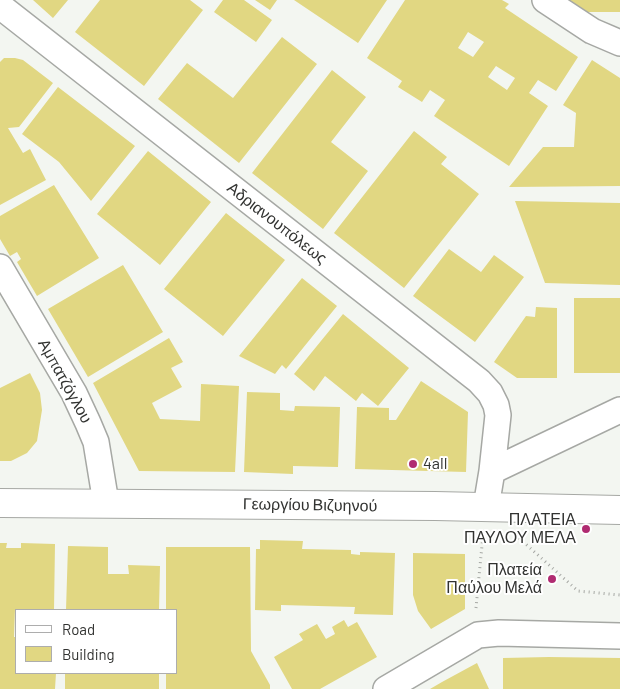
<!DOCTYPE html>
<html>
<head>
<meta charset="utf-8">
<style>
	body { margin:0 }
	#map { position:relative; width:620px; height:689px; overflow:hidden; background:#f3f6f1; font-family:Barlow,sans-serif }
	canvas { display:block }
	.legend { position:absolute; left:15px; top:609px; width:162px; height:65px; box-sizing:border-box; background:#fff; border:1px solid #adadad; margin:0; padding:6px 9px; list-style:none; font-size:15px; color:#323331 }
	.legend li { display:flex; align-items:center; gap:10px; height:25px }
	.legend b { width:25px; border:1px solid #adadad }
</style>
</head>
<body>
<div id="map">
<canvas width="620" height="689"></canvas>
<ul class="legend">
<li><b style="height:6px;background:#fff"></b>Road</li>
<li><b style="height:14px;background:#e1d782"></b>Building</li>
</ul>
</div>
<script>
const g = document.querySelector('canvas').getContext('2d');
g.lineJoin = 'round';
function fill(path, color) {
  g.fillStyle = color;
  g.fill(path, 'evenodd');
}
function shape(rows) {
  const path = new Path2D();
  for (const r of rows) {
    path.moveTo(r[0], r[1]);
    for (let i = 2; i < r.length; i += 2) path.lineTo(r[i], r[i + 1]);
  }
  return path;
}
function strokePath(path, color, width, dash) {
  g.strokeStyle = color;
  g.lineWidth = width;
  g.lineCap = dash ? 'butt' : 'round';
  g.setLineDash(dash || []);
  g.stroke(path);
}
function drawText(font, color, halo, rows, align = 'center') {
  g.font = font + ' Barlow,sans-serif';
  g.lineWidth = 4;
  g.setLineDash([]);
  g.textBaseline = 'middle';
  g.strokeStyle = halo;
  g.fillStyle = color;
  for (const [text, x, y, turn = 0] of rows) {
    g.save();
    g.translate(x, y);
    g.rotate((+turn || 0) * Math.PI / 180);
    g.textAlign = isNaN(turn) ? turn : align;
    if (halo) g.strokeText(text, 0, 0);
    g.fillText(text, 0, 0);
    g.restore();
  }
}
const building = shape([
	[33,0,68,0,53,18],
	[100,0,190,0,203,10,144,86,75,32],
	[223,0,244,0,272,20,256,42,214,12],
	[255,0,277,0,270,10],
	[294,0,387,0,358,43],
	[405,0,502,0,509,4,505,8,578,57,556,91,538,80,529,93,548,106,509,166,434,116,445,100,430,90,422,102,398,87,402,81,367,58],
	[468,32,484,42,473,57,458,48],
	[496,66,515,78,507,90,488,77],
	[565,0,620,0,620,12,579,12],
	[282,37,317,64,239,163,158,99,187,63,233,98],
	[4,58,15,58,23,60,53,83,19,127,8,128,23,153,30,149,46,180,0,205,0,62],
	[592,60,620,78,620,186,509,187,543,147,574,147,576,113,563,105],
	[332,70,366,97,331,142,368,171,323,229,252,173],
	[58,87,135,146,91,201,59,162,22,134],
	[414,131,447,157,441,164,479,194,404,288,334,233],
	[148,151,211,202,160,265,97,214],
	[54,185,99,258,37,296,17,262,21,259,17,252,10,256,0,239,0,216],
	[515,201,620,203,620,285,545,283],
	[226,213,285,260,223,336,164,289],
	[449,249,481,272,494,255,524,277,475,342,413,296],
	[123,265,163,332,88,377,48,309],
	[302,278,337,306,286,369,282,365,275,374,239,356],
	[574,298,620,298,620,373,574,373],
	[536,307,557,308,557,378,517,378,494,362,526,316,535,317],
	[343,314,409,368,378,406,362,393,356,401,325,376,314,391,294,374],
	[169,338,183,362,171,368,182,387,152,403,160,419,200,421,201,384,239,386,235,472,139,471,93,383],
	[30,373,40,393,42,410,37,441,27,453,11,461,0,461,0,388],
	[421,381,468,412,466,472,355,469,357,407,389,408,389,420,396,420],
	[247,392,280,393,280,410,294,411,295,406,340,407,338,467,293,466,293,474,244,472],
	[260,540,303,541,302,549,351,550,351,554,360,555,360,552,395,553,393,615,354,614,355,607,281,605,281,611,255,610,256,549,260,549],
	[0,543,7,543,6,548,21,548,21,543,55,544,54,610,15,609,14,637,16,637,16,673,56,673,55,689,0,689],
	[68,546,108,547,108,574,129,574,128,565,160,566,159,610,66,610],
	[166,547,250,547,251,651,270,685,270,689,166,689,166,673,176,673,176,610,166,610],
	[413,553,465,554,465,609,431,629,418,611,413,595],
	[344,620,348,627,357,622,377,657,320,689,292,689,274,657,303,640,299,634,317,624,326,639,335,634,332,627],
	[549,657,620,658,620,689,503,689,503,658],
	[477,663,489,689,430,689,442,682],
	[65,673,159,673,159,689,65,689]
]);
const path = shape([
	[519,538,578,591,620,595],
	[476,608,483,535]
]);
const minor = shape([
	[545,0,592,31,620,43],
	[0,6,479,381,490,393,496,405,498,415,492,471,486,507],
	[0,267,74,393,88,423,96,442,106,503],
	[492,471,620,410],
	[386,689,478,635,499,633,620,636]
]);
const tertiary = shape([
	[0,503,435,506,620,510]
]);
const markers = [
	[413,464,5,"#b02b71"],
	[586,529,5,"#b02b71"],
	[552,579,5,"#b02b71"]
];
const streetNames = [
	["Αδριανουπόλεως",277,223,38],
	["Αμπατζόγλου",65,381,61],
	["Γεωργίου Βιζυηνού",310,505,1]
];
const poiNames = [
	["4all",423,464,"left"],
	["ΠΛΑΤΕΙΑ",576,520],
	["ΠΑΥΛΟΥ ΜΕΛΑ",576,538],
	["Πλατεία",542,570],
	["Παύλου Μελά",542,588]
];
fill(building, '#e1d782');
strokePath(minor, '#a6a8a4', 28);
strokePath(tertiary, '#a6a8a4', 30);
strokePath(path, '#a6a8a4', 3, [1, 4]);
strokePath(minor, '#fff', 25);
strokePath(tertiary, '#fff', 28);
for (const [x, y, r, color] of markers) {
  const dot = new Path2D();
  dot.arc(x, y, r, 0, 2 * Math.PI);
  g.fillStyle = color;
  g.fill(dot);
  strokePath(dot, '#fff', 2);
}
drawText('16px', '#323331', '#fff', streetNames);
drawText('16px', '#323331', '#fff', poiNames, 'right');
</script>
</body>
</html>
